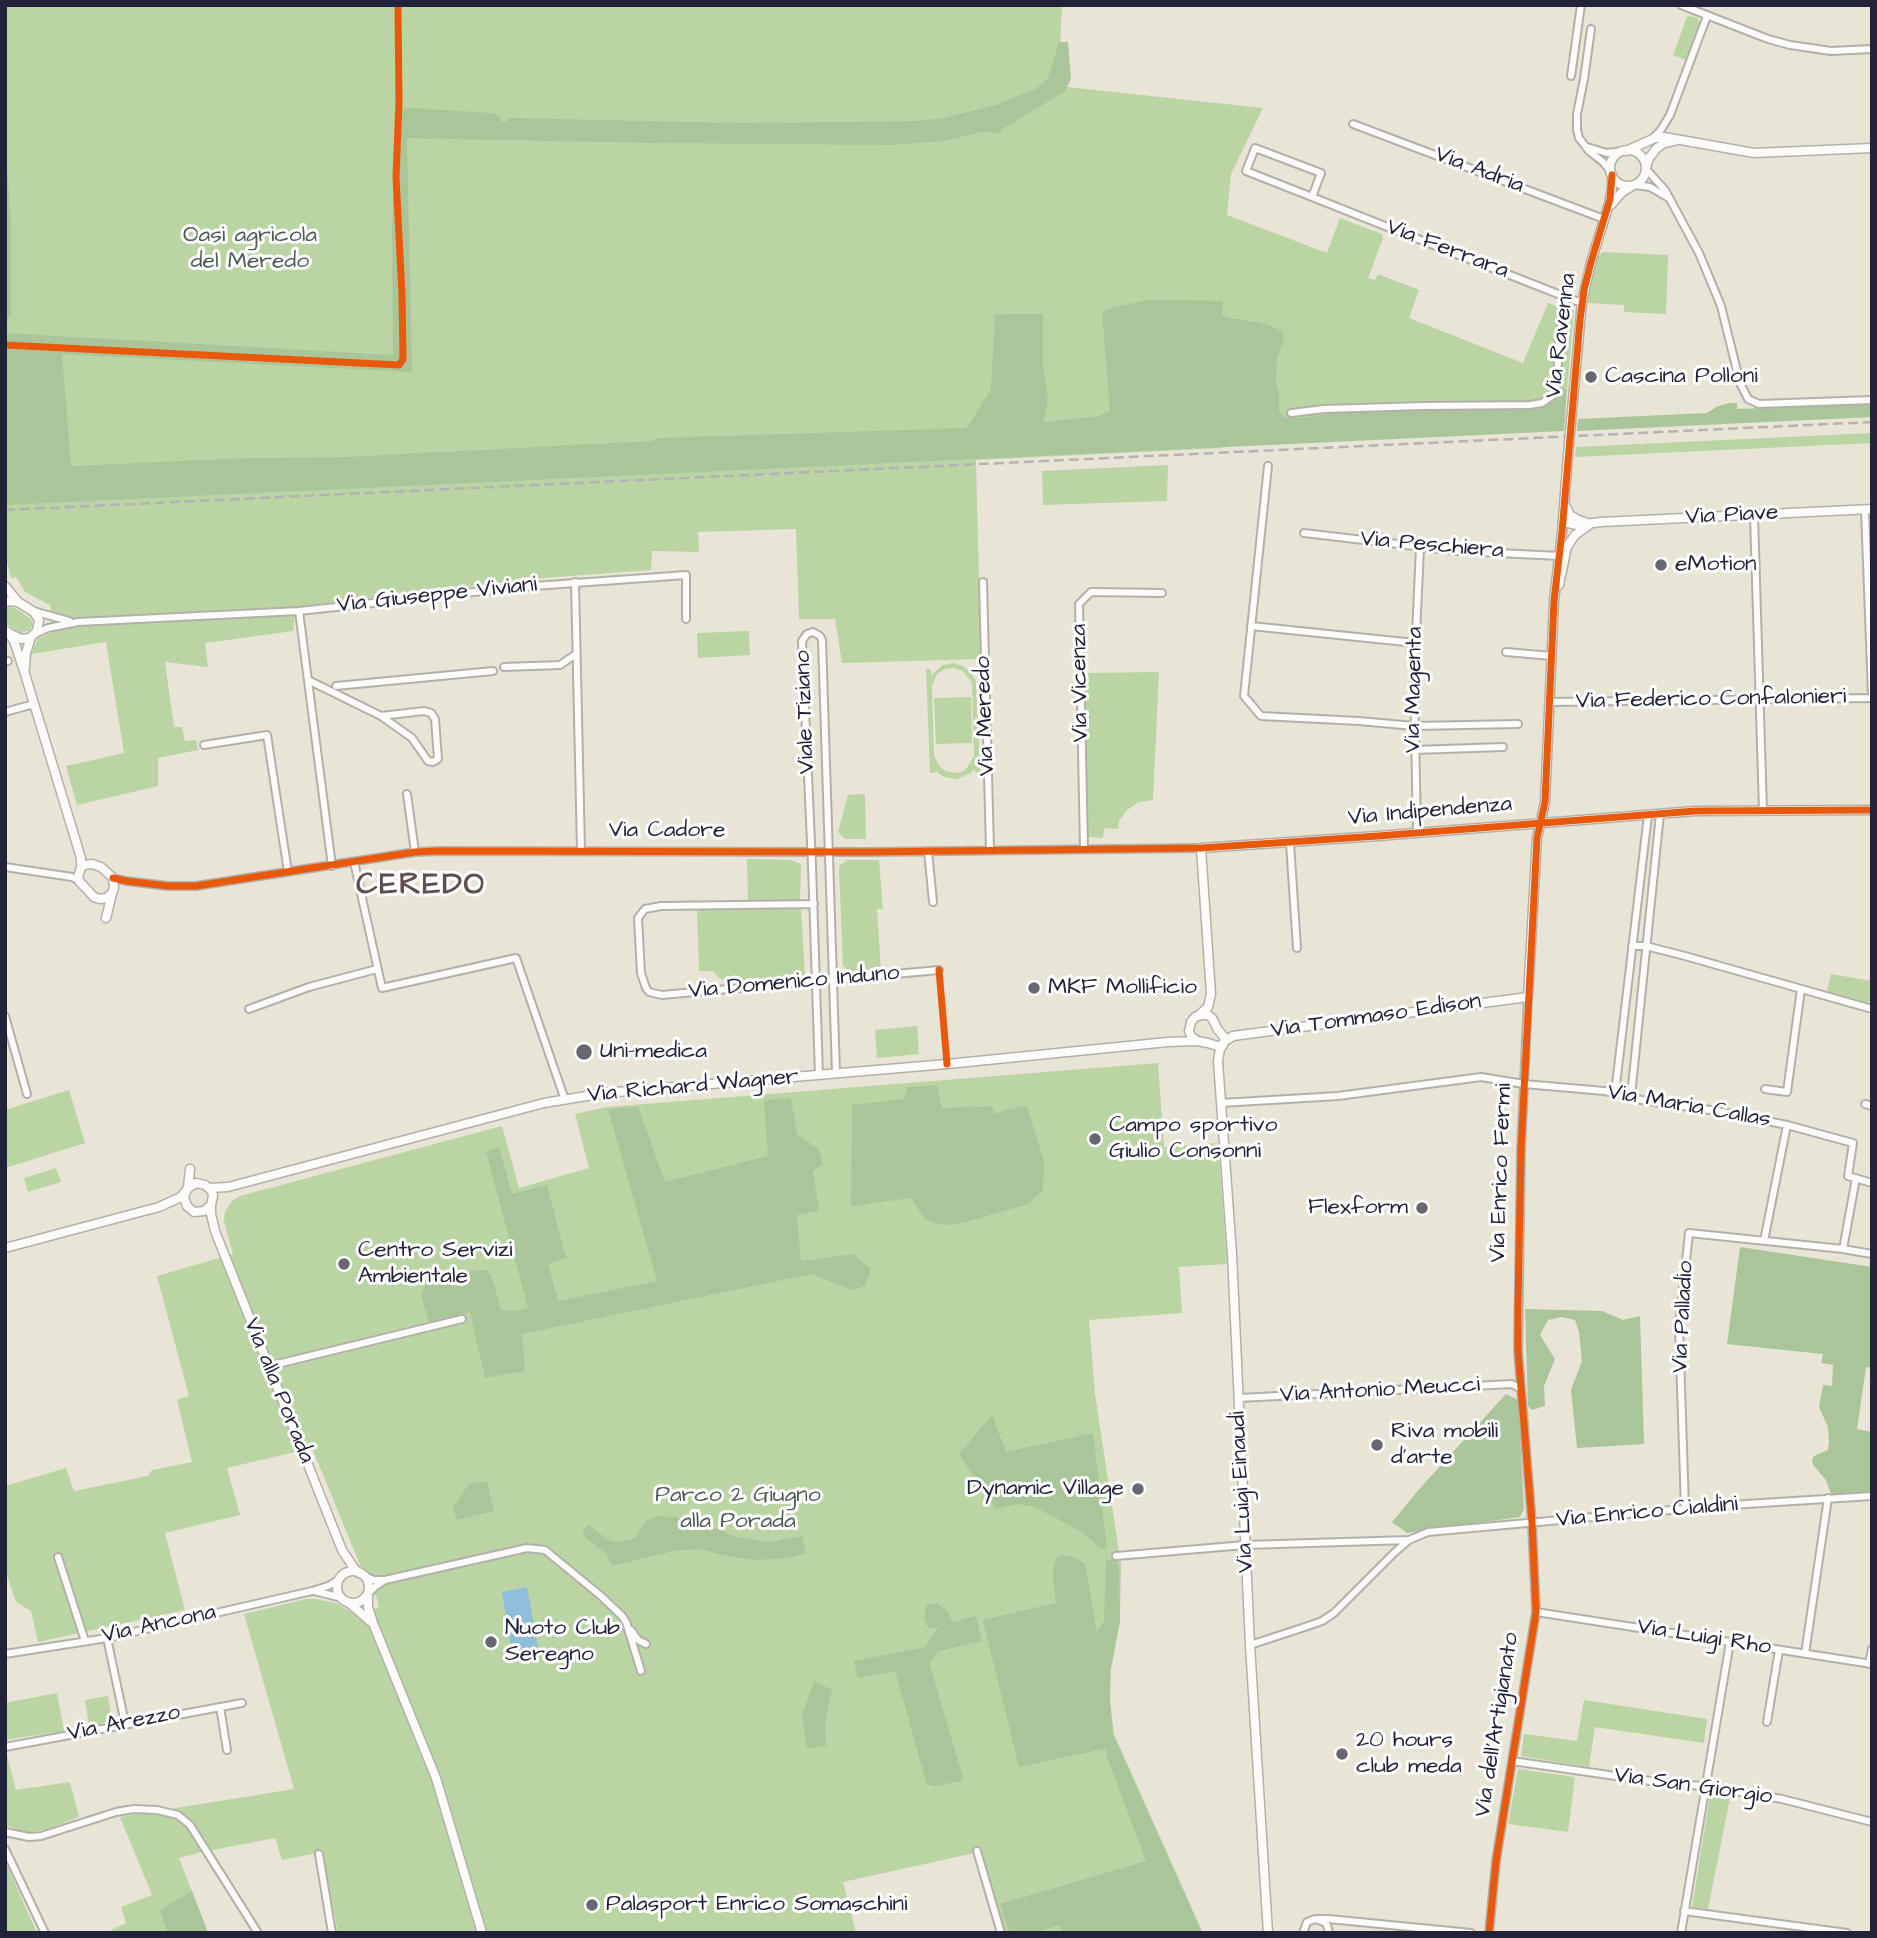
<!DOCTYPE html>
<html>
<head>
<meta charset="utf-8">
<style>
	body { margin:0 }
	#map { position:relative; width:1877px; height:1938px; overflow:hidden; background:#e8e4d6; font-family:"Architects Daughter",sans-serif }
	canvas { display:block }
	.frame { position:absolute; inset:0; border:7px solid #22223b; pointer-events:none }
</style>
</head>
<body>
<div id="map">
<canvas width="1877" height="1938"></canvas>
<div class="frame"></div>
</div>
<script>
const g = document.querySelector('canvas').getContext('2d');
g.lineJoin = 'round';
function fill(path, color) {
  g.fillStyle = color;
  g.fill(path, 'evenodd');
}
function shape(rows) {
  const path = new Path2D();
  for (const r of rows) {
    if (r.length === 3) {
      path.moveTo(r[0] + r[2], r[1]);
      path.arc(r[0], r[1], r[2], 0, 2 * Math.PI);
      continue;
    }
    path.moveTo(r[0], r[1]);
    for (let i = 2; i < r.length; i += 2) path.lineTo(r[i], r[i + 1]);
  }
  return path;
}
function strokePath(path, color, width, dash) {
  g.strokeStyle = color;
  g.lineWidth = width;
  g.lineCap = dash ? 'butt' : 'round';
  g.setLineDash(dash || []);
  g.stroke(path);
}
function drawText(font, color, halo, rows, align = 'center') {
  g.font = font + ' "Architects Daughter",sans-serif';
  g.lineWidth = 6;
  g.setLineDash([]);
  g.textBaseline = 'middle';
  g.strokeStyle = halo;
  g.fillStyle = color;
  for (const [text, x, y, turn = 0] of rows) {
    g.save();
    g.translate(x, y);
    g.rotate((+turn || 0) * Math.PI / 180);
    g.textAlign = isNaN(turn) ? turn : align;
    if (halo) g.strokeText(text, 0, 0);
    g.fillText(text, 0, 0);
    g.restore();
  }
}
const green = shape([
	[5,5,1062,5,1058,86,1263,108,1231,174,1227,215,1327,253,1340,218,1382,234,1383,238,1368,278,1375,280,1378,274,1419,290,1409,318,1523,363,1548,303,1556,306,1557,309,1574,310,1567,390,1565,389,1547,403,1301,418,1284,417,1279,410,1279,393,1276,383,1275,371,1278,352,1283,342,1283,332,1264,323,1230,317,1222,448,976,460,981,659,842,663,835,619,799,619,796,529,698,532,699,552,652,551,651,570,543,578,296,607,293,631,205,643,208,667,165,662,174,727,182,727,185,741,196,740,198,750,158,758,158,786,77,805,66,766,124,753,106,642,31,654,38,639,53,632,50,605,25,592,16,577,11,578,5,555],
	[1690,16,1698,18,1699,24,1686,60,1673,55,1687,17],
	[1603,252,1668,255,1666,314,1624,312,1624,305,1587,303,1595,265,1597,257],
	[1872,433,1872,443,1575,457,1576,447],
	[1168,465,1167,501,1043,505,1042,471],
	[9,607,15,608,31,619,33,624,30,630,21,633,5,623,5,609],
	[749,631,750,655,698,658,697,633],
	[953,663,963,666,971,673,976,681,980,772,975,772,974,769,971,773,957,779,944,777,936,771,935,773,930,773,926,669,931,669,931,675,943,665],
	[953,668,963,671,972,683,974,756,967,768,962,772,956,773,946,771,940,767,934,756,932,686,937,674,945,669],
	[1159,672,1153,800,1139,802,1127,810,1119,821,1118,829,1104,828,1103,838,1088,837,1085,673],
	[971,697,972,743,936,744,934,698],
	[865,794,866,839,845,839,838,832,848,795],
	[747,859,790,860,799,863,801,865,800,900,748,900],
	[848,860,879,860,883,909,877,909,881,969,850,972,843,966,839,868,841,864],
	[801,909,805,976,730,984,719,978,713,971,699,971,697,910],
	[1831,974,1872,981,1872,1000,1867,1003,1827,991],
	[917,1026,919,1054,877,1058,875,1030],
	[1158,1063,1164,1147,1218,1143,1227,1264,1179,1267,1182,1313,1089,1320,1095,1394,1121,1565,1120,1621,1111,1670,1110,1701,1114,1734,1203,1933,1005,1933,979,1852,843,1882,856,1933,338,1933,322,1852,282,1860,275,1838,202,1852,179,1858,208,1933,105,1933,126,1923,121,1907,152,1895,120,1817,294,1789,244,1614,306,1599,315,1599,337,1603,357,1616,379,1607,377,1599,360,1565,312,1448,227,1468,240,1515,165,1533,185,1610,38,1642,31,1611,16,1602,5,1570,5,1486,66,1468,74,1491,148,1476,152,1470,192,1462,177,1400,189,1396,157,1276,233,1254,224,1221,225,1212,232,1201,240,1196,502,1126,519,1188,589,1168,575,1114,607,1107],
	[69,1090,85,1143,5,1168,5,1110],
	[56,1168,61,1182,28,1192,24,1178],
	[57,1693,64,1731,5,1740,5,1703],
	[108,1696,111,1717,108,1722,89,1726,85,1700],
	[1584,1700,1707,1719,1704,1743,1595,1727,1589,1767,1521,1756,1524,1734,1577,1741],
	[5,1755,7,1755,16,1790,70,1782,79,1817,47,1829,27,1833,5,1825],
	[1518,1769,1575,1777,1568,1832,1508,1824],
	[1710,1795,1730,1798,1708,1909,1692,1907],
	[5,1861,37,1933,5,1933]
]);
const forest = shape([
	[1059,42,1068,42,1071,79,1065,91,1001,130,1000,133,982,132,944,141,892,145,647,143,407,138,412,372,62,354,71,466,248,458,347,457,651,441,659,438,967,428,991,389,995,315,1008,314,1043,314,1043,365,1048,399,1044,422,1099,416,1110,411,1102,312,1113,307,1150,300,1223,301,1222,316,1264,323,1280,330,1283,332,1284,339,1277,359,1276,383,1279,392,1279,410,1284,417,1301,418,1354,410,1547,403,1554,398,1559,389,1562,388,1567,390,1564,431,5,505,5,333,393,355,392,233,395,111,408,108,493,113,500,117,502,122,505,122,510,118,743,123,918,121,944,118,996,105,1037,88,1048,78],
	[5,142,11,222,11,317,5,317],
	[1729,403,1737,403,1737,409,1872,404,1872,417,1577,431,1578,419,1707,413,1716,407],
	[937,1085,942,1108,991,1106,996,1114,1005,1110,1027,1106,1044,1162,1043,1190,1028,1204,966,1222,949,1225,934,1223,925,1219,911,1198,852,1206,851,1204,852,1105,904,1099,907,1087],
	[791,1098,797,1134,819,1150,823,1165,813,1171,819,1211,797,1215,801,1261,853,1254,871,1269,865,1286,852,1290,811,1274,522,1334,525,1371,485,1378,470,1312,429,1322,421,1294,429,1278,456,1272,487,1270,493,1280,501,1310,515,1311,528,1308,486,1152,499,1147,512,1194,547,1185,566,1258,548,1264,558,1301,657,1281,608,1109,638,1107,665,1182,768,1156,764,1100],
	[1740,1247,1872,1267,1872,1368,1866,1367,1857,1429,1872,1432,1872,1492,1831,1494,1826,1480,1813,1465,1812,1460,1814,1456,1828,1450,1829,1441,1828,1427,1819,1407,1823,1385,1832,1386,1833,1365,1821,1363,1823,1354,1727,1344],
	[1525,1309,1602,1311,1623,1320,1640,1316,1644,1444,1577,1448,1571,1390,1582,1361,1579,1332,1575,1320,1562,1317,1548,1320,1540,1335,1555,1359,1544,1386,1545,1406,1532,1410,1528,1406],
	[1506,1394,1518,1400,1524,1509,1520,1517,1407,1533,1392,1522,1421,1487],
	[992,1415,1006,1452,1093,1433,1107,1549,1100,1548,1082,1532,1035,1507,1017,1504,996,1509,959,1454],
	[487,1481,494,1511,457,1520,453,1508,468,1485],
	[658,1516,681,1518,710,1526,736,1537,769,1542,802,1536,806,1554,779,1559,752,1560,722,1555,701,1549,674,1551,612,1566,607,1555,582,1534,588,1524,608,1540,618,1542,635,1538,646,1521],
	[1061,1555,1071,1556,1085,1564,1097,1632,1104,1621,1106,1560,1115,1559,1119,1565,1120,1621,1110,1670,1110,1701,1113,1734,1202,1933,1062,1933,1060,1925,1034,1933,1010,1933,1000,1904,1146,1861,1107,1757,1106,1751,1108,1748,1019,1767,983,1620,1056,1603,1053,1578,1054,1564,1057,1557],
	[936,1603,946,1610,953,1622,976,1616,982,1641,939,1651,929,1662,963,1778,962,1781,935,1786,927,1785,895,1671,858,1678,854,1661,925,1647,938,1628,928,1628,924,1617,927,1605],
	[814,1681,832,1690,825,1720,826,1746,807,1748,802,1716],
	[192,1891,208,1933,168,1933,160,1910]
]);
const water = shape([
	[527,1587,538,1647,512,1652,502,1592]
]);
const minor = shape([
	[1681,5,1768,39,1790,45,1831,51,1872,49],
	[1591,29,1584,79,1577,114,1577,130,1579,138,1589,151,1603,162,1611,172],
	[1571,76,1581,5],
	[1353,124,1604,219],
	[1653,138,1660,131,1670,115,1707,16],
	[1587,147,1607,153,1623,151],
	[1646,169,1665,190,1699,253,1721,306,1740,383,1748,399,1759,404,1872,400],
	[1635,185,1650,187,1667,197],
	[1312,197,1321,173,1255,148,1246,171,1312,197,1385,226,1553,292,1576,301,1582,302],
	[1291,413,1324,409,1424,406,1530,405,1542,403,1553,395,1556,389,1562,309,1567,297],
	[1268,466,1244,696,1261,716,1359,721,1414,726,1518,724],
	[1865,510,1872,695],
	[1754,515,1763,810],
	[1304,533,1457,551,1560,556],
	[575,582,581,850],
	[983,582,990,850],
	[33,611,69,621],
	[299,611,332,866],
	[1251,626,1415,643],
	[35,634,48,628,78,622,299,611,520,587,686,575,686,619],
	[1506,652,1552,656],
	[5,662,8,661],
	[504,667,560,665,576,654],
	[308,680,381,716,412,738,428,761,433,762,438,759,435,719,431,713,424,711,381,716],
	[336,686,493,671],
	[1550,702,1872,698],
	[5,712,34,704],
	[204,745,267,735,288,872],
	[1414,750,1503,747],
	[407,794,415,852],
	[1417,833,1414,678,1420,548],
	[1290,843,1297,948],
	[1084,849,1079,604,1091,592,1162,593],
	[928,851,933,902],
	[354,862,382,988,516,958,565,1100],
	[5,867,72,877,79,881],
	[113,878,126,881,168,886,196,886,415,852,438,851,867,852,1201,848],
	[814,904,661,906,645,909,638,918,641,973,646,988,649,992,662,995,939,970],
	[1632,946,1646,946,1685,956,1872,1009],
	[249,1009,309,987,377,969],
	[5,1016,27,1094],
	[819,1075,812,865,802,641,807,634,813,632,820,636,822,640,836,1073],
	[1765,1089,1787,1092,1801,989],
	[1615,1093,1648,815],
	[1631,1096,1660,814],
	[1221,1103,1338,1096,1481,1077,1524,1084,1604,1091,1631,1096,1641,1100,1717,1111,1787,1125,1853,1143,1848,1176,1872,1183],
	[1865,1104,1872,1106],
	[1764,1241,1787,1125],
	[1843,1249,1856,1178],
	[269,1366,462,1319],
	[1239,1398,1512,1384,1521,1389],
	[1685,1509,1679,1325,1689,1233,1843,1249,1872,1254],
	[1116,1556,1245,1545,1409,1540],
	[58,1557,85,1641],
	[364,1576,374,1580,383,1580],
	[314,1591,342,1598],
	[368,1594,376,1586,385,1580,527,1548,545,1550,601,1596,622,1616,626,1622,641,1671],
	[1536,1612,1872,1664],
	[631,1630,638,1640,646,1644],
	[107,1638,125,1723],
	[1250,1645,1302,1628,1322,1621,1334,1613,1395,1552,1409,1540,1428,1532,1715,1506,1872,1496],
	[5,1654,107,1638,312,1591,328,1586,340,1579],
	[1805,1654,1828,1498],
	[1869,1664,1872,1649],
	[220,1707,227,1750],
	[1767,1722,1779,1650],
	[5,1747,242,1703],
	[1512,1761,1671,1784,1705,1786,1782,1799,1872,1822],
	[5,1832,29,1837,41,1836,116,1812,134,1809,157,1810,178,1815,190,1825,258,1933],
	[5,1849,45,1933],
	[977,1851,1001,1933],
	[319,1854,332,1933],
	[1684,1911,1847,1933],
	[1317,1919,1329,1919,1471,1933],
	[1303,1933,1307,1922,1315,1919,1324,1922,1327,1925,1329,1933],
	[1489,1933,1496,1861,1536,1612,1532,1523,1518,1351,1521,1149,1528,997],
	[1681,1933,1730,1642]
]);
const tertiary = shape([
	[1628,168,18],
	[1626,151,1655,138,1664,137,1754,153,1872,148],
	[1647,165,1649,158,1657,148,1664,143,1674,141],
	[1611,205,1621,193,1632,186],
	[1571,422,1582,302,1591,262,1609,204,1612,188,1612,175],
	[1565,505,1570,515,1578,520,1585,522],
	[1564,517,1568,523,1577,525,1601,522,1872,509],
	[1559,585,1567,547,1575,535,1589,525],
	[5,586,18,602],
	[5,602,10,601,18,602,34,612,39,620,37,631,30,638,21,639,11,634],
	[8,632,14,641,25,674,81,858,81,868],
	[25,668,26,653,31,637],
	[92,864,101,867,113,878,114,888,112,893,106,898,100,899,94,897,79,881,78,877,81,868,84,865,92,864],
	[106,918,112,894],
	[1199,1015,1208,1007,1211,994,1201,848,1378,836,1695,811,1872,810],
	[1201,1015,1208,1015,1212,1018,1218,1030,1225,1038,1223,1045,1217,1046,1208,1043,1197,1041,1191,1036,1189,1031,1191,1022,1195,1017,1201,1015],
	[1225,1041,1233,1036,1528,997,1537,838,1545,802,1554,601,1562,532,1568,455],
	[1223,1045,1220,1049,1218,1061,1232,1254,1250,1645,1268,1933],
	[188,1187,190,1169],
	[209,1188,228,1187,544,1103,605,1093,947,1064,1168,1042,1197,1041],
	[211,1205,211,1214,215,1231,342,1550,354,1568,359,1573],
	[5,1248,159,1207,181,1197,188,1188,196,1183,205,1185,212,1191,213,1196,211,1205,204,1211,194,1212,187,1206,184,1197,186,1192],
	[353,1587,16],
	[368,1594,368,1607,373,1623,436,1778,482,1933],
	[348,1602,370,1621]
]);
const rail = shape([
	[5,510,1872,422]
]);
const tertiaryBridge = shape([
	[1568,455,1571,422]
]);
const cycleway = shape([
	[5,345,399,365,403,359,402,295,396,177,399,102,398,5],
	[113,878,126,881,168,886,196,886,415,852,438,851,867,852,1201,848,1378,836,1695,811,1872,810],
	[939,970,947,1064],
	[1489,1933,1496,1861,1536,1612,1532,1523,1518,1351,1518,1308,1521,1149,1537,838,1545,802,1554,601,1562,532,1580,320,1584,290,1591,262,1610,199,1612,175]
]);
const markers = [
	[1591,377,7,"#676671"],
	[1661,565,7,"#676671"],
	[1034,988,7,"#676671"],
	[584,1052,9,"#676671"],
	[1095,1139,7,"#676671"],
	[1422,1208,7,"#676671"],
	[344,1264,7,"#676671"],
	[1377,1445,7,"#676671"],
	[1138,1489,7,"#676671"],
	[491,1642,7,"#676671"],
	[1342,1754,7,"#676671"],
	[592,1905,7,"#676671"]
];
const streetNames = [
	["Via Adria",1479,171,21],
	["Via Ferrara",1447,250,21],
	["Via Ravenna",1562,336,-83],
	["Via Piave",1732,516,-3],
	["Via Peschiera",1432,546,5],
	["Via Giuseppe Viviani",437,596,-6],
	["Via Vicenza",1081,683,-91],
	["Via Magenta",1415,690,-89],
	["Via Federico Confalonieri",1711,700,-1],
	["Viale Tiziano",806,712,-92],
	["Via Meredo",986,716,-92],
	["Via Indipendenza",1430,812,-5],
	["Via Cadore",667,831],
	["Via Domenico Induno",794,983,-5],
	["Via Tommaso Edison",1376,1017,-8],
	["Via Richard Wagner",693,1087,-5],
	["Via Maria Callas",1689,1107,10],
	["Via Enrico Fermi",1502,1173,-88],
	["Via Palladio",1684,1317,-87],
	["Via alla Porada",278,1391,68],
	["Via Antonio Meucci",1380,1391,-3],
	["Via Luigi Einaudi",1243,1492,-93],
	["Via Enrico Cialdini",1647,1513,-5],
	["Via Ancona",159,1625,-12],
	["Via Luigi Rho",1704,1638,9],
	["Via Arezzo",124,1724,-11],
	["Via dell'Artigianato",1498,1725,-81],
	["Via San Giorgio",1693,1787,8]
];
const parkNames = [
	["Oasi agricola",250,236],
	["del Meredo",250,262],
	["Parco 2 Giugno",738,1496],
	["alla Porada",738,1522]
];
const poiNames = [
	["Cascina Polloni",1605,377],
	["eMotion",1675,565],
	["MKF Mollificio",1048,988],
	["Uni-medica",600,1052],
	["Campo sportivo",1109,1126],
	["Giulio Consonni",1109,1152],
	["Flexform",1408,1208,"right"],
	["Centro Servizi",358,1251],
	["Ambientale",358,1277],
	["Riva mobili",1391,1432],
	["d'arte",1391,1458],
	["Dynamic Village",1124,1489,"right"],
	["Nuoto Club",505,1629],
	["Seregno",505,1655],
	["20 hours",1356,1741],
	["club meda",1356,1767],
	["Palasport Enrico Somaschini",606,1905]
];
const districtNames = [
	["CEREDO",421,887]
];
fill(green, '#bad5a3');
fill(forest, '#aac59a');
fill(water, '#8fbedc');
strokePath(minor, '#b3b0aa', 10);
strokePath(tertiary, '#b3b0aa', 11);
strokePath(minor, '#fcfbf9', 6);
strokePath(tertiary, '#fcfbf9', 8);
strokePath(rail, '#b3b3b4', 2.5, [10, 5]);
strokePath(tertiaryBridge, '#b3b0aa', 11, []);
strokePath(tertiaryBridge, '#fcfbf9', 8);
strokePath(cycleway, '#e8590c', 7);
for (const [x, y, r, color] of markers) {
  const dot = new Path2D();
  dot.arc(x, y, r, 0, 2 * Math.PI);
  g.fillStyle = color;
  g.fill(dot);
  strokePath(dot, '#fff', 2.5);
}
drawText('23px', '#22223b', '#fff', streetNames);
drawText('23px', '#4a5c51', '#fff', parkNames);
drawText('23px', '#22223b', '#fff', poiNames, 'left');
g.letterSpacing = '2px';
drawText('bold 30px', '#5f5050', '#fff', districtNames);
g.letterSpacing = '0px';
</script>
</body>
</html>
